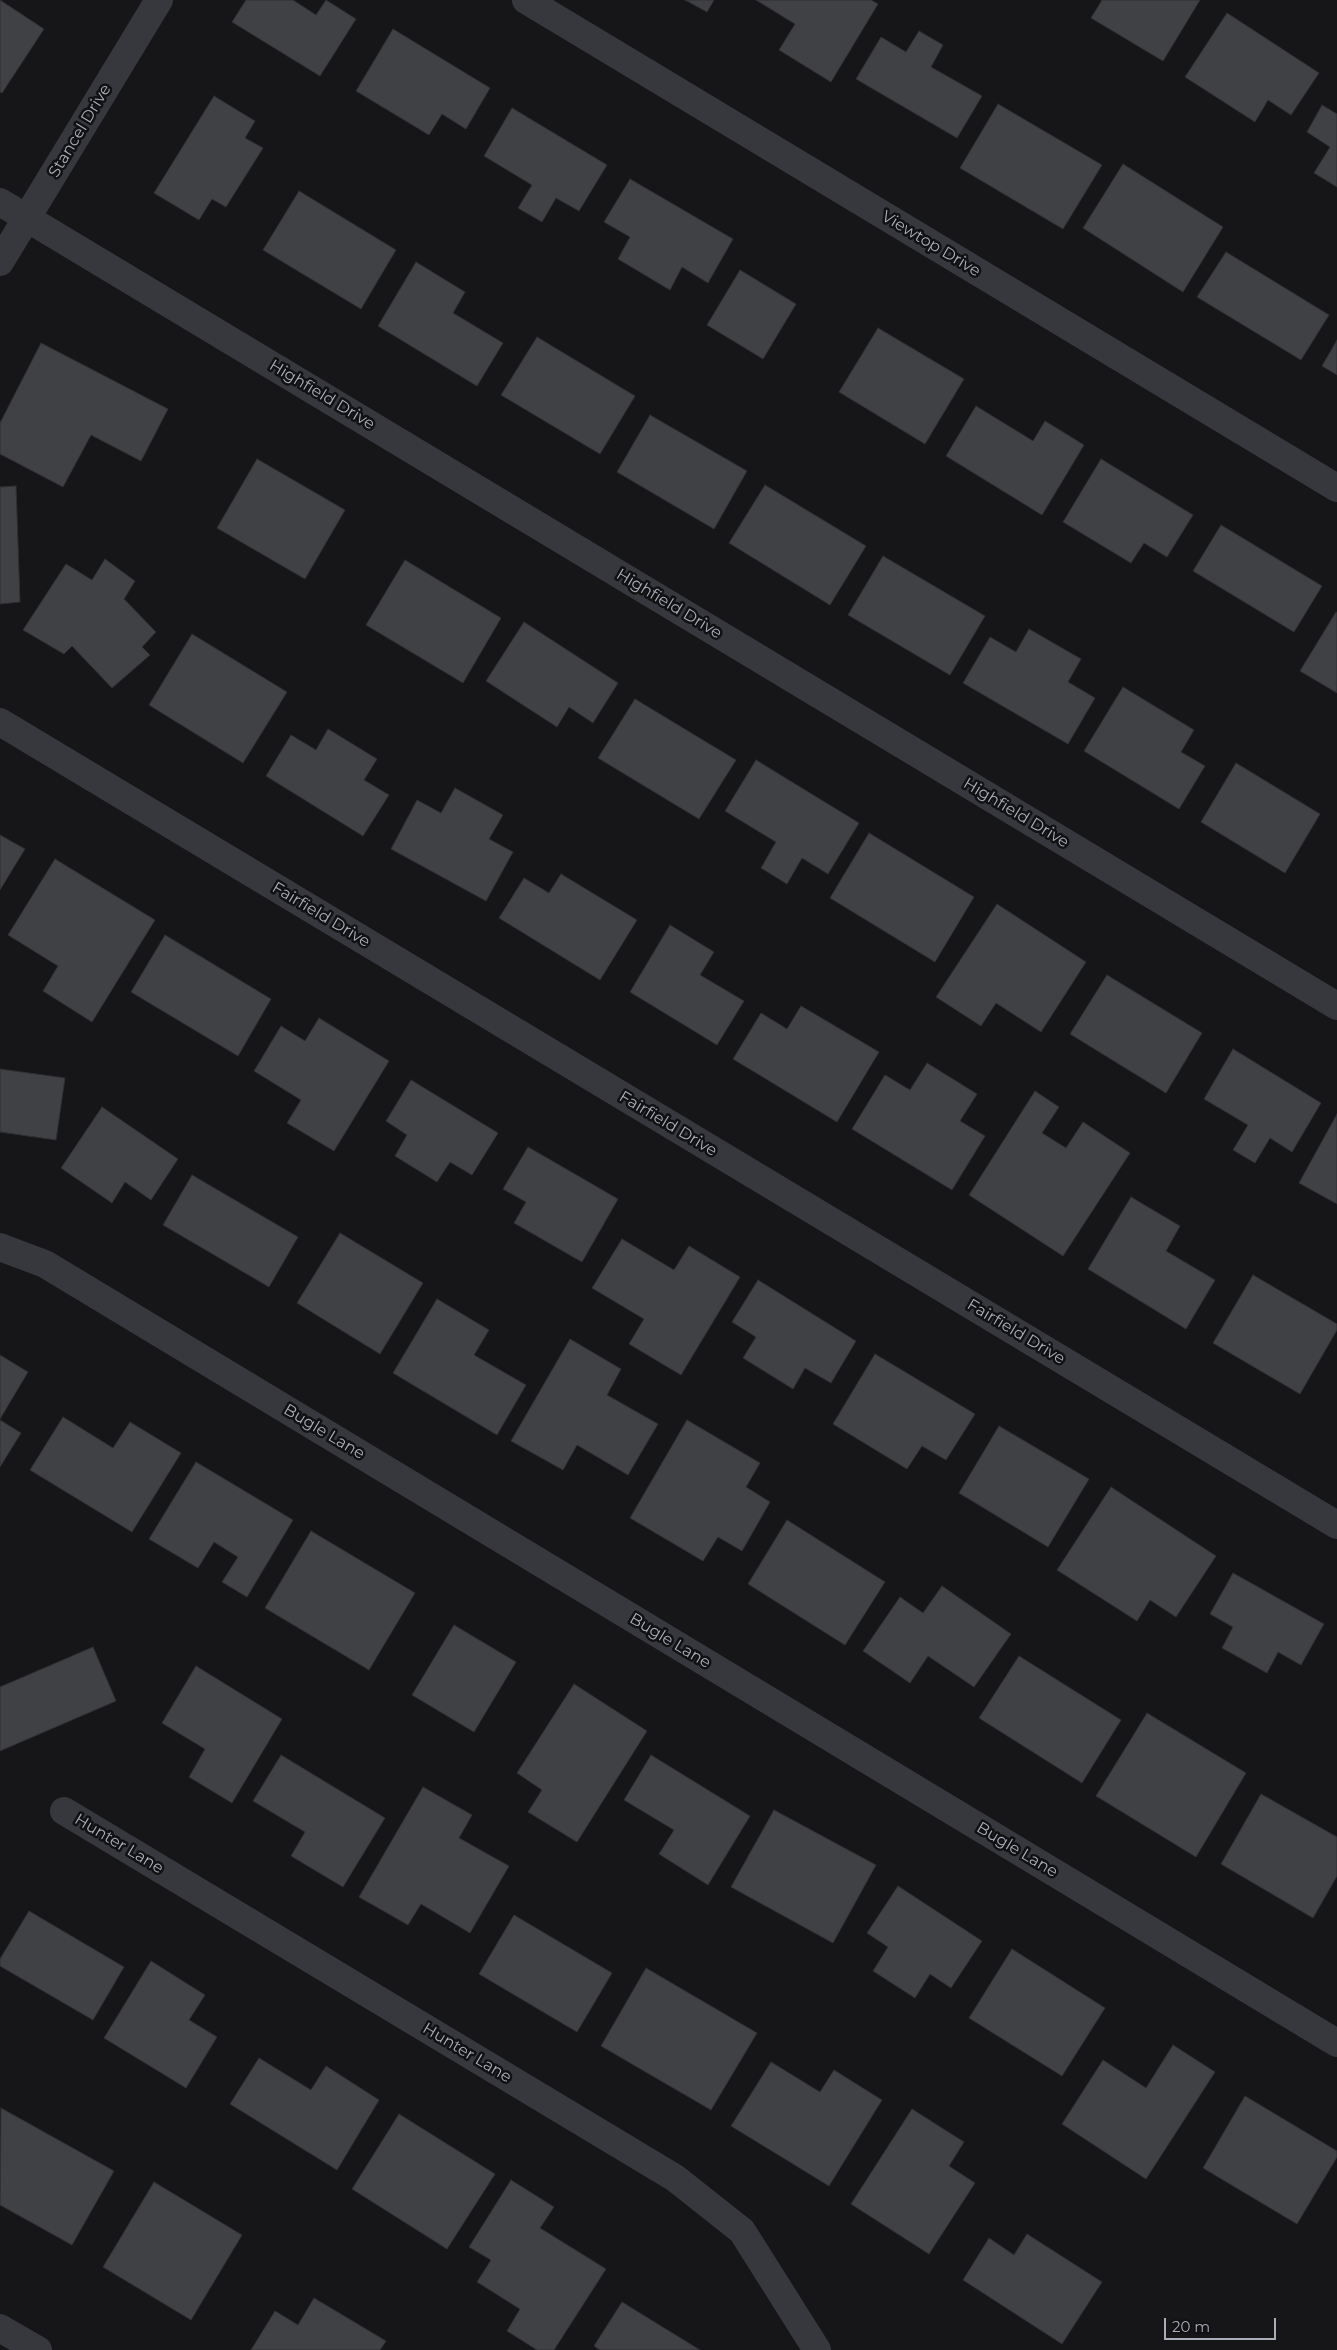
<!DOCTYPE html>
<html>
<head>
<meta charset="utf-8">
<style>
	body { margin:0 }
	#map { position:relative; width:1337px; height:2350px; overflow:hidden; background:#161618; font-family:Montserrat,sans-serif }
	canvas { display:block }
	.scale { position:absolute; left:1164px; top:2318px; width:112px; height:22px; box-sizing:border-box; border:2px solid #a8adb8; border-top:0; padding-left:6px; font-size:15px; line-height:18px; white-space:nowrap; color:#a8adb8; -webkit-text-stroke:4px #111113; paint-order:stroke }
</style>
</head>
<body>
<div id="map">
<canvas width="1337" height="2350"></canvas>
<div class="scale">20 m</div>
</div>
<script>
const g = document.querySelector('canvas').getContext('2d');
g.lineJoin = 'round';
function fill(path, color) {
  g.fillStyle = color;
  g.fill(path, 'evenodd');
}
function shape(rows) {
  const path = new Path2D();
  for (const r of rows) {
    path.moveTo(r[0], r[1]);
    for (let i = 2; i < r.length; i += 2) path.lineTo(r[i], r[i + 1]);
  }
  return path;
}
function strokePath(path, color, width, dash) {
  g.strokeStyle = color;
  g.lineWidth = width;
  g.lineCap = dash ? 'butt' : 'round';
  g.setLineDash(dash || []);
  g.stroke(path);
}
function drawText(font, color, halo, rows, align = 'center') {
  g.font = font + ' Montserrat,sans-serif';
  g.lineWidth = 5;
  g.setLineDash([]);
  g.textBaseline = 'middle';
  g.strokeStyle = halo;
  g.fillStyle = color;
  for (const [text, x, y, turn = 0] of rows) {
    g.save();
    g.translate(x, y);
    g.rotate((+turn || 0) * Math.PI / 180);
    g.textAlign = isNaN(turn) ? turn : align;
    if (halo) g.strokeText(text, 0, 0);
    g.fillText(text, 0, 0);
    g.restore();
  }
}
const building = shape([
	[0,0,44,29,2,93,0,92,0,0],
	[246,0,293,0,316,15,326,0,356,19,320,76,232,22,246,0],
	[685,0,714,0,707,12,685,0],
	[756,0,871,0,878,4,831,82,779,50,795,24,756,0],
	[1102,0,1200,0,1163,61,1091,18,1102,0],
	[1227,13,1319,73,1291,115,1268,100,1255,122,1185,77,1227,13],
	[393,29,490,88,466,129,442,114,429,135,356,91,393,29],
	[919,31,943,45,931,67,982,96,957,138,856,79,881,37,906,52,919,31],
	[214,96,255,121,245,138,263,148,226,207,212,199,199,220,154,193,214,96],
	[998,104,1102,165,1063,229,960,168,998,104],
	[1322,105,1337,114,1337,187,1314,173,1330,147,1307,132,1322,105],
	[512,108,607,165,579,211,556,198,542,222,518,208,532,185,484,156,512,108],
	[1123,164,1223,227,1183,292,1083,228,1123,164],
	[630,179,733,239,708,283,682,267,670,290,618,259,630,237,604,222,630,179],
	[299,191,396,250,361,309,263,250,299,191],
	[1226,252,1329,315,1301,360,1197,297,1226,252],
	[416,262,465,292,453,313,503,343,477,386,378,326,416,262],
	[740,270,796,304,763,359,707,325,740,270],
	[878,328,964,379,925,444,839,392,878,328],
	[537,337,635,396,600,454,501,395,537,337],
	[1337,340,1337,375,1322,366,1337,340],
	[41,343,168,409,141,461,91,435,63,487,0,454,0,423,41,343],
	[976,406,1033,441,1045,421,1084,445,1042,515,946,456,976,406],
	[650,415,747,471,714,529,617,472,650,415],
	[257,459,345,510,305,579,217,528,257,459],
	[1101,459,1193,515,1167,557,1144,543,1131,563,1063,522,1101,459],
	[765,485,866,546,830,605,729,543,765,485],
	[16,486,20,602,0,604,0,487,16,486],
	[1221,525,1322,586,1294,632,1193,571,1221,525],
	[883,556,985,616,950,675,848,615,883,556],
	[105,559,135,581,124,599,156,632,142,647,150,655,112,688,72,646,64,654,23,630,66,564,92,580,105,559],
	[405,560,501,618,463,683,366,625,405,560],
	[1336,612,1337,613,1337,693,1300,671,1336,612],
	[524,622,618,683,593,723,569,707,557,727,486,681,524,622],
	[1029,629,1081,659,1068,682,1095,698,1068,744,963,683,990,637,1016,652,1029,629],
	[192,634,287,692,243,763,149,705,192,634],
	[1123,687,1194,730,1181,752,1205,766,1179,809,1084,751,1123,687],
	[635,699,736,760,699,819,598,758,635,699],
	[328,729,377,759,364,780,389,795,363,836,266,776,291,735,316,750,328,729],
	[756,760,859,823,828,874,802,858,787,884,761,868,776,842,725,811,756,760],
	[1236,763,1320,814,1285,873,1201,822,1236,763],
	[455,788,503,815,489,839,513,852,486,901,391,849,417,800,441,813,455,788],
	[869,833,974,897,935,962,830,898,869,833],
	[0,835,25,849,0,890,0,835],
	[55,859,155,920,92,1022,43,991,58,966,8,935,55,859],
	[561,874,637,920,600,980,499,918,524,878,549,893,561,874],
	[997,904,1086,962,1041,1032,996,1003,981,1026,936,997,997,904],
	[670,925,714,952,700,975,744,1001,717,1045,630,992,670,925],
	[165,935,271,999,238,1056,131,992,165,935],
	[1107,975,1202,1033,1166,1093,1070,1034,1107,975],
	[801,1006,879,1052,837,1122,733,1059,761,1013,787,1029,801,1006],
	[319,1018,389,1061,334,1151,287,1123,301,1100,254,1071,281,1026,305,1041,319,1018],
	[1233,1049,1321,1103,1292,1152,1270,1138,1255,1163,1233,1150,1248,1125,1204,1099,1233,1049],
	[927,1063,977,1094,960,1121,985,1136,952,1190,852,1129,885,1075,910,1090,927,1063],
	[0,1069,65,1078,56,1140,0,1132,0,1069],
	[411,1080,498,1133,472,1175,450,1162,437,1182,395,1156,407,1135,386,1121,411,1080],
	[1035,1091,1059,1107,1042,1133,1066,1148,1083,1122,1130,1153,1063,1256,969,1195,1035,1091],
	[102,1107,178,1159,151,1200,125,1182,112,1203,61,1168,102,1107],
	[1337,1114,1337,1204,1299,1183,1337,1114],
	[528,1147,618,1199,582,1262,514,1223,526,1202,503,1189,528,1147],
	[192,1175,298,1237,269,1287,163,1225,192,1175],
	[1131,1197,1180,1226,1166,1251,1215,1280,1186,1329,1088,1269,1131,1197],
	[340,1233,423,1283,380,1354,297,1303,340,1233],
	[622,1239,674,1270,689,1246,740,1277,681,1375,629,1344,644,1319,592,1288,622,1239],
	[1253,1275,1337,1324,1337,1330,1300,1394,1213,1343,1253,1275],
	[758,1280,856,1341,831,1383,805,1368,793,1389,743,1358,756,1337,732,1322,758,1280],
	[437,1299,489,1330,474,1355,526,1385,497,1435,393,1373,437,1299],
	[570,1339,621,1369,607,1395,658,1424,628,1475,577,1445,563,1470,511,1441,570,1339],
	[875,1354,975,1414,946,1460,922,1446,907,1469,833,1424,875,1354],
	[0,1355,28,1372,0,1419,0,1355],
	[63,1417,113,1448,130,1422,181,1453,132,1532,30,1470,63,1417],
	[0,1420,21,1433,0,1467,0,1420],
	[687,1420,760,1463,746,1487,770,1502,742,1551,718,1537,703,1561,630,1518,687,1420],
	[999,1426,1089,1479,1048,1547,959,1493,999,1426],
	[196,1462,293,1520,247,1597,222,1582,238,1557,214,1542,198,1568,149,1539,196,1462],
	[1111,1487,1216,1556,1176,1617,1150,1600,1137,1621,1057,1570,1111,1487],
	[787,1520,885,1582,845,1645,748,1584,787,1520],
	[311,1531,415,1593,369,1670,265,1608,311,1531],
	[1233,1573,1324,1624,1301,1665,1278,1652,1267,1673,1222,1648,1233,1627,1210,1614,1233,1573],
	[942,1586,1011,1634,974,1687,928,1656,910,1683,863,1651,900,1597,923,1613,942,1586],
	[454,1625,516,1662,474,1732,412,1695,454,1625],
	[93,1647,116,1701,0,1751,0,1687,93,1647],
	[1019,1656,1121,1720,1082,1783,979,1718,1019,1656],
	[196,1666,282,1719,232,1803,189,1777,205,1749,162,1723,196,1666],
	[574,1684,647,1731,577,1842,528,1812,542,1790,517,1773,574,1684],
	[1147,1713,1246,1773,1196,1857,1096,1796,1147,1713],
	[281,1755,385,1818,343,1887,291,1856,305,1832,253,1801,281,1755],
	[651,1755,750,1816,708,1885,659,1854,674,1830,624,1800,651,1755],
	[423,1787,472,1815,459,1838,509,1866,470,1933,421,1904,408,1925,359,1897,423,1787],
	[1261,1794,1337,1837,1337,1876,1313,1918,1221,1864,1261,1794],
	[774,1810,876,1865,833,1943,731,1887,774,1810],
	[898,1886,982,1941,951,1988,930,1974,915,1998,873,1971,888,1947,867,1933,898,1886],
	[29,1911,124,1967,93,2020,0,1966,0,1959,29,1911],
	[514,1915,612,1973,577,2032,479,1974,514,1915],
	[1012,1949,1105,2008,1062,2076,969,2018,1012,1949],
	[151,1961,205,1995,189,2020,217,2037,186,2088,104,2038,151,1961],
	[646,1968,757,2033,711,2110,601,2046,646,1968],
	[1173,2045,1215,2072,1146,2179,1062,2124,1103,2060,1146,2088,1173,2045],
	[259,2058,311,2090,326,2066,379,2100,337,2170,230,2104,259,2058],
	[771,2062,820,2092,834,2070,882,2100,829,2186,731,2126,771,2062],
	[1245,2096,1337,2151,1337,2157,1297,2224,1203,2168,1245,2096],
	[1,2108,114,2171,72,2245,0,2205,1,2108],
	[912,2109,964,2142,949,2166,975,2183,929,2254,851,2204,912,2109],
	[399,2114,495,2174,447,2249,352,2189,399,2114],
	[511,2180,554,2207,540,2228,606,2269,554,2350,537,2350,507,2331,520,2309,477,2282,491,2260,469,2247,511,2180],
	[154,2182,242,2235,191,2320,103,2267,154,2182],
	[1027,2234,1102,2282,1062,2344,963,2280,989,2238,1014,2255,1027,2234],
	[314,2298,386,2341,380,2350,251,2350,275,2311,298,2325,314,2298],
	[622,2302,700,2350,600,2350,594,2346,622,2302]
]);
const street = shape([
	[526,0,1337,488],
	[0,202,1337,1006],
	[0,262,159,0],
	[0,722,1337,1525],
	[0,1247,45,1264,1337,2043],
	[64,1811,675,2178,742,2231,817,2350],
	[0,2328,38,2350]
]);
const streetNames = [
	["Stancel Drive",80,131,-59],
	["Viewtop Drive",931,244,31],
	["Highfield Drive",322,395,31],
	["Highfield Drive",669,604,31],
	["Highfield Drive",1016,813,31],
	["Fairfield Drive",321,915,31],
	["Fairfield Drive",668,1124,31],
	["Fairfield Drive",1016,1332,31],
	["Bugle Lane",324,1432,31],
	["Bugle Lane",670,1641,31],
	["Hunter Lane",119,1844,31],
	["Bugle Lane",1017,1850,31],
	["Hunter Lane",467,2053,31]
];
fill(building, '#404145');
strokePath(building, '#303034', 1);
strokePath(street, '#37383d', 28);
drawText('16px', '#a8adb8', '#111113', streetNames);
</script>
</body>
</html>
